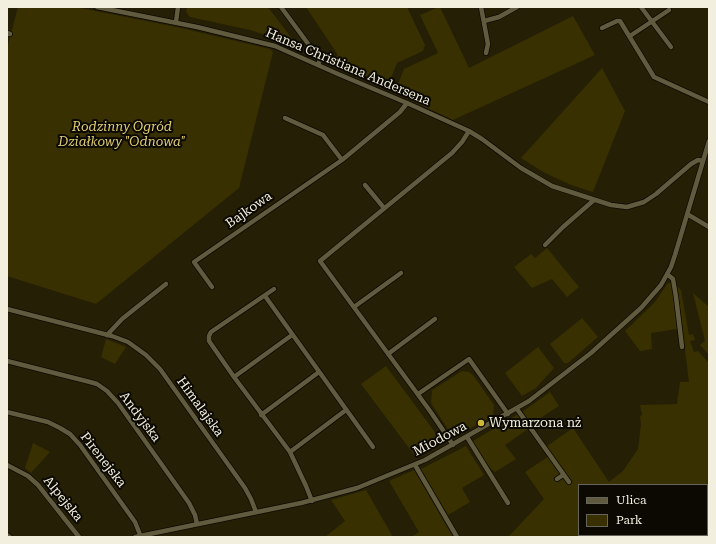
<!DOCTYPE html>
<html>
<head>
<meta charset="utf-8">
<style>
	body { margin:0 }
	#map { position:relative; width:716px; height:544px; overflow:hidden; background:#251f05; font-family:"Roboto Serif",serif }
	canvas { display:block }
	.frame { position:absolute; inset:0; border:8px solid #f2efdf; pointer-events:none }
	.legend { position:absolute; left:578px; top:484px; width:130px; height:52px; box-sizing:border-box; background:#0b0902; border:1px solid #67655a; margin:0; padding:5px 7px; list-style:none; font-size:12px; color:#f2efdf }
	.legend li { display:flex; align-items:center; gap:8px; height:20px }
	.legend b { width:20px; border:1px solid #67655a }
</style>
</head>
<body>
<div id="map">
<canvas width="716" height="544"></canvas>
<div class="frame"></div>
<ul class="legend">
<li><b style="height:5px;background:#605b3e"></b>Ulica</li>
<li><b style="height:11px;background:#383000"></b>Park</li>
</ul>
</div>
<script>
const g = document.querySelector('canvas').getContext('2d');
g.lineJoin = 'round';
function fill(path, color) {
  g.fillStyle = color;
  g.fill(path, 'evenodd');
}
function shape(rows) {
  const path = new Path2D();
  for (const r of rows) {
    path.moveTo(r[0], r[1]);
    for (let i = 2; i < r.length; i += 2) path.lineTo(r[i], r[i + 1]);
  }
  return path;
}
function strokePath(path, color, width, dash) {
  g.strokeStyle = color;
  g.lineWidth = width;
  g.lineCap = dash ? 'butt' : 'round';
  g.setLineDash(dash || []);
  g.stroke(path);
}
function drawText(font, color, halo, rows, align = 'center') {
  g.font = font + ' "Roboto Serif",serif';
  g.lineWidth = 4;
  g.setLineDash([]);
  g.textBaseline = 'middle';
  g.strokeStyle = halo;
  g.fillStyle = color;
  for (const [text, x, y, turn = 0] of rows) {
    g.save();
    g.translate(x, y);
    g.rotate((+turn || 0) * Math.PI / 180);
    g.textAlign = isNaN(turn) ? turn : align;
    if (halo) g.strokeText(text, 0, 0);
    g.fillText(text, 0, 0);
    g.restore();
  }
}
const green = shape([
	[18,7,75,7,177,27,270,49,273,52,239,188,96,304,7,276,7,49],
	[187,7,268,7,293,40,289,46,271,37,250,30,190,17,186,12],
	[306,7,407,7,425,45,423,51,397,63,387,88,337,68,328,63,338,55],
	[439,7,440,7,469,68,573,16,595,55,453,120,410,100,412,98,395,91,404,69,438,53,420,15],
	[602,68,625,111,593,192,571,185,545,173,521,158],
	[547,248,579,287,567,297,552,279,532,288,514,267,531,254,535,258],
	[668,283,672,283,677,329,651,333,652,349,640,351,625,331,655,302],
	[677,286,681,290,689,335,693,334,695,340,690,341,694,352,698,351,709,363,709,537,508,537,544,499,525,472,552,454,547,446,573,428,609,482,623,471,638,449,641,424,640,416,642,415,640,405,677,404,680,382,689,382],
	[579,485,707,485,707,535,579,535],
	[693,293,709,307,709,355,700,345,705,341],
	[582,318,598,337,568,363,564,363,550,344],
	[106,339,126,347,115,364,101,357],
	[538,347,554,368,536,388,522,396,505,373],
	[386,366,443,443,415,456,361,384],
	[462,371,469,372,473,375,494,405,493,416,460,434,449,431,431,403,432,390],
	[550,392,559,406,531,424,522,412],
	[518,414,528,429,505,445,516,459,495,472,490,468,473,441],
	[33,443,50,452,31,473,25,468],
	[466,446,484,475,462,488,470,502,448,515,421,469],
	[414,470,453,537,411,537,419,532,389,481],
	[366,490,393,537,325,537,345,521,331,500]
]);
const street = shape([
	[97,7,197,27,275,46,338,74,407,103,469,131,482,139,521,168,552,186,611,205,627,207,644,202,656,194,691,164,698,160,703,161],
	[281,7,320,60,318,65],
	[481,7,488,44,486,53],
	[641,7,671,47],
	[484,21,499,17,517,7],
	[176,22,178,7],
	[602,28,617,21,620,21,654,77,709,102],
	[7,33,10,34],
	[630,36,669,10],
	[285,118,323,135,342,160],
	[365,185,384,208],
	[687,214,709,227],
	[545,245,563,227,594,200],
	[667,274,673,279,676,297,682,347],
	[212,287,194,262,342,160,400,112,407,103],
	[274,289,211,332,209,336,209,341,234,377,290,452,306,486,312,501],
	[265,296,373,447],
	[354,307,401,273],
	[7,309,112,336,128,342,146,355,160,369,245,488,251,499,256,512],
	[107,335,122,319,166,284],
	[388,354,435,319],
	[7,361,90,382,97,384,107,391,118,403,189,503,195,515,197,524],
	[234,377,292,335],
	[418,394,469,359,508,414],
	[517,409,569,482],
	[7,412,48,422,60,428,70,434,80,445,135,522,141,537],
	[261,415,319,372],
	[467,437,508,503],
	[453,445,430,411,320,261,452,153,462,142,469,131],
	[290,452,346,410],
	[7,465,28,476,38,485,79,537],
	[415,465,457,537],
	[557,479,563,475],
	[7,535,10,537],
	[135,537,301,503,357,488,425,460,529,401,591,353,641,308,661,285,671,267,675,255,709,141]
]);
const markers = [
	[481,423,4,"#cfb837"]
];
const streetNames = [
	["Hansa Christiana Andersena",348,67,23],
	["Bajkowa",249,210,-35],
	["Himalajska",200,407,54],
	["Andyjska",140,417,53],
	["Miodowa",440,439,-28],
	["Pirenejska",103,460,52],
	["Alpejska",63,499,51]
];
const parkNames = [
	["Rodzinny Ogród",122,127],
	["Działkowy \"Odnowa\"",122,142]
];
const poiNames = [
	["Wymarzona nż",489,423]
];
fill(green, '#383000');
strokePath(street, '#0e0900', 6);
strokePath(street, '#605b3e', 4.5);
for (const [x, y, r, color] of markers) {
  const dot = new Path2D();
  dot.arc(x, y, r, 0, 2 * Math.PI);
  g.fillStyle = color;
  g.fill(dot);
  strokePath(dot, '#0b0902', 1.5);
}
drawText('13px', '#f2efdf', '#0b0902', streetNames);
drawText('italic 13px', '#e0ce72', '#0b0902', parkNames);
drawText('13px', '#f2efdf', '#0b0902', poiNames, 'left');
</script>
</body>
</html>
